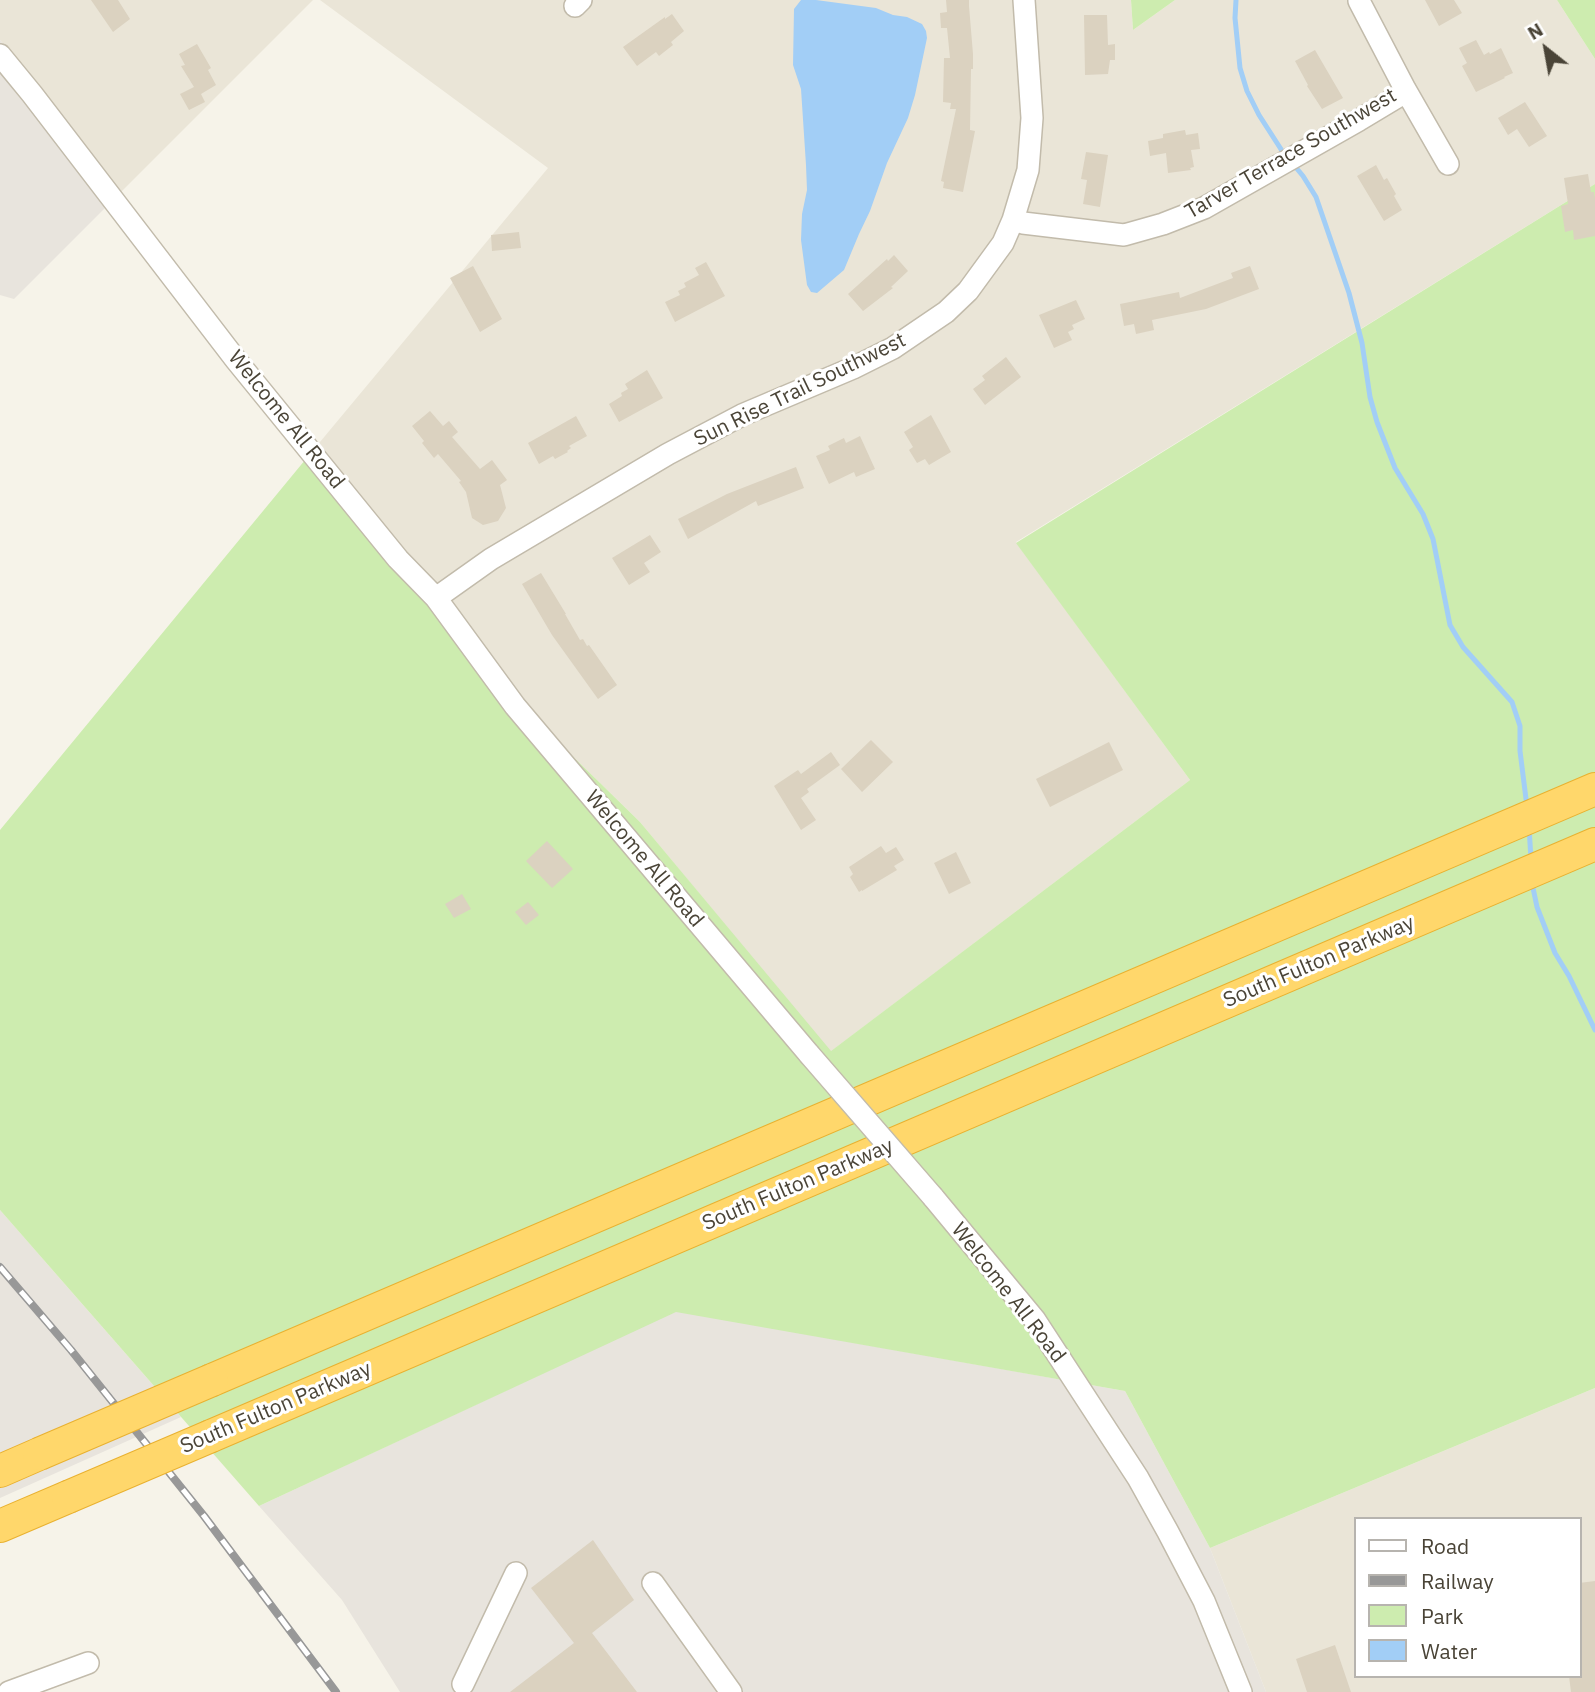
<!DOCTYPE html>
<html>
<head>
<meta charset="utf-8">
<style>
	body { margin:0 }
	#map { position:relative; width:1595px; height:1692px; overflow:hidden; background:#f6f3e9; font-family:"IBM Plex Sans",sans-serif }
	canvas { display:block }
	.legend { position:absolute; left:1354px; top:1517px; width:228px; height:161px; box-sizing:border-box; background:#fff; border:2px solid #b7b4af; margin:0; padding:9px 12px; list-style:none; font-size:21px; color:#4a4437 }
	.legend li { display:flex; align-items:center; gap:14px; height:35px }
	.legend b { width:35px; border:2px solid #b7b4af }
	.north { position:absolute; left:1511px; top:14px; width:70px; height:70px; -webkit-text-stroke:5px #fff; paint-order:stroke; rotate:329deg; font-size:19px; font-weight:700; line-height:28px; text-align:center; color:#4a4437 }
	.north::after { content:''; display:block; margin:auto; width:24px; height:32px; background:#4a4437; clip-path:polygon(50% 0,100% 100%,50% 72%,0 100%) }
</style>
</head>
<body>
<div id="map">
<canvas width="1595" height="1692"></canvas>
<ul class="legend">
<li><b style="height:9px;background:#fff"></b>Road</li>
<li><b style="height:9px;background:#989898"></b>Railway</li>
<li><b style="height:19px;background:#cdecaf"></b>Park</li>
<li><b style="height:19px;background:#a2cef6"></b>Water</li>
</ul>
<div class="north">N</div>
</div>
<script>
const g = document.querySelector('canvas').getContext('2d');
g.lineJoin = 'round';
function fill(path, color) {
  g.fillStyle = color;
  g.fill(path, 'evenodd');
}
function shape(rows) {
  const path = new Path2D();
  for (const r of rows) {
    path.moveTo(r[0], r[1]);
    for (let i = 2; i < r.length; i += 2) path.lineTo(r[i], r[i + 1]);
  }
  return path;
}
function strokePath(path, color, width, dash) {
  g.strokeStyle = color;
  g.lineWidth = width;
  g.lineCap = dash ? 'butt' : 'round';
  g.setLineDash(dash || []);
  g.stroke(path);
}
function drawText(font, color, halo, rows, align = 'center') {
  g.font = font + ' "IBM Plex Sans",sans-serif';
  g.lineWidth = 6;
  g.setLineDash([]);
  g.textBaseline = 'middle';
  g.strokeStyle = halo;
  g.fillStyle = color;
  for (const [text, x, y, turn = 0] of rows) {
    g.save();
    g.translate(x, y);
    g.rotate((+turn || 0) * Math.PI / 180);
    g.textAlign = isNaN(turn) ? turn : align;
    if (halo) g.strokeText(text, 0, 0);
    g.fillText(text, 0, 0);
    g.restore();
  }
}
const residential = shape([
	[0,0,313,0,121,192,0,40],
	[320,0,1131,0,1133,30,1175,0,1557,0,1595,59,1595,184,1016,542,1190,780,830,1052,640,822,550,734,310,454,548,168],
	[1595,1388,1595,1692,1266,1692,1210,1548],
	[1355,1519,1579,1519,1579,1676,1355,1676]
]);
const industrial = shape([
	[0,40,121,192,14,299,0,295],
	[0,1210,181,1417,0,1498],
	[676,1311,1125,1391,1210,1548,1266,1692,400,1692,342,1600,259,1506]
]);
const green = shape([
	[1131,0,1175,0,1133,30],
	[1557,0,1595,0,1595,59],
	[1595,184,1595,1388,1210,1548,1125,1391,676,1312,259,1506,0,1210,0,830,310,454,550,734,640,822,831,1051,1190,780,1016,543]
]);
const water = shape([
	[801,0,816,0,876,8,893,15,907,17,922,24,926,31,927,38,915,95,908,118,887,163,870,211,859,234,844,270,817,293,811,292,807,285,801,240,802,214,807,190,806,165,801,89,793,65,794,9]
]);
const stream = shape([
	[1236,0,1235,18,1240,68,1247,91,1259,115,1286,157],
	[1293,164,1303,176,1316,197,1349,293,1362,343,1370,397,1377,422,1395,468,1423,514,1433,539,1450,625,1463,647,1512,702,1520,726,1520,751,1527,807],
	[1529,827,1531,859],
	[1532,883,1537,907,1555,953,1569,976,1595,1030]
]);
const building = shape([
	[91,0,118,0,130,19,113,32],
	[946,0,969,0,969,6,973,54,973,69,971,69,970,130,975,131,963,192,943,188,944,182,941,181,956,109,950,109,951,103,943,102,944,58,950,58,947,28,941,28,940,13,947,12],
	[1425,0,1454,0,1462,13,1439,26],
	[672,14,684,31,671,42,673,45,659,56,656,52,637,66,623,47,665,17,665,19],
	[1084,15,1107,15,1108,45,1115,44,1115,60,1110,60,1108,74,1085,75],
	[1476,40,1484,55,1489,52,1490,54,1501,48,1513,73,1504,77,1505,78,1476,92,1462,66,1467,63,1459,48],
	[197,44,211,68,208,70,216,85,201,94,205,102,189,110,180,94,194,87,181,66,185,65,179,54],
	[1315,50,1343,98,1322,109,1307,86,1308,85,1295,61],
	[1525,102,1547,136,1529,147,1517,129,1508,135,1498,118],
	[1185,130,1186,135,1198,133,1200,149,1191,150,1194,167,1190,168,1191,170,1168,173,1166,153,1150,156,1148,141,1163,138,1163,134],
	[1086,152,1108,155,1100,207,1083,204,1087,180,1081,179],
	[1376,165,1384,180,1387,178,1396,194,1394,196,1402,210,1384,221,1357,176],
	[1588,174,1591,192,1594,192,1595,199,1595,236,1574,240,1573,230,1565,232,1561,206,1568,204,1564,178],
	[519,232,521,248,492,251,491,235],
	[894,255,908,271,891,287,893,288,863,311,848,294,887,259,888,261],
	[706,262,725,296,675,322,665,302,680,295,678,291,686,287,684,283,699,275,695,268],
	[473,266,502,319,480,332,450,278],
	[1250,266,1259,289,1206,309,1152,320,1154,330,1136,334,1134,324,1124,326,1120,304,1179,292,1180,298,1233,278,1231,273],
	[1076,300,1085,319,1072,325,1074,329,1068,332,1072,340,1054,348,1039,315],
	[1006,357,1021,377,985,405,973,389,985,380,982,376],
	[647,370,663,398,619,422,609,404,622,396,621,393,628,389,625,384],
	[430,411,443,426,449,421,458,432,452,437,480,469,492,460,507,480,500,485,506,508,498,521,483,525,472,518,466,492,459,482,461,481,438,454,434,458,422,443,424,441,412,426],
	[931,415,951,452,929,465,925,459,917,463,909,450,913,447,904,432],
	[576,416,587,436,569,446,571,448,567,451,568,452,555,459,553,456,539,464,528,443],
	[860,436,875,469,856,477,854,472,829,484,816,456,830,450,828,446,844,438,846,443],
	[796,467,804,488,758,506,756,501,688,539,678,519,727,494],
	[650,535,661,552,644,563,650,572,629,585,612,558],
	[541,573,566,614,565,614,580,640,583,639,587,646,589,645,617,685,598,699,552,635,522,584],
	[871,740,893,762,862,792,841,769],
	[1109,742,1123,770,1050,807,1036,779],
	[831,752,840,765,807,789,809,792,801,798,816,820,801,830,774,786,798,770,801,774],
	[547,841,573,869,552,888,526,861],
	[881,846,886,853,896,847,904,860,894,866,897,870,862,891,862,890,859,892,850,877,853,874,849,867],
	[956,852,971,883,949,894,934,863],
	[462,894,471,909,454,918,445,904],
	[528,902,539,915,526,925,515,912],
	[593,1540,634,1600,592,1633,637,1692,510,1692,574,1643,531,1588],
	[1595,1581,1595,1692,1571,1692,1569,1676,1579,1676,1579,1583],
	[1335,1645,1351,1692,1307,1692,1296,1659]
]);
const minor = shape([
	[1359,1,1405,89,1448,164],
	[575,6,581,0],
	[0,55,32,94,236,360,398,559,436,598,515,706,809,1054],
	[1013,220,1023,223,1124,235,1163,224,1204,208,1359,120,1399,96,1405,89],
	[436,598,491,559,668,454,742,415,853,368,893,348,946,312,968,291,1003,243,1013,220,1028,170,1032,118,1024,0],
	[933,1197,1035,1320,1138,1478,1168,1532,1204,1601,1241,1692],
	[653,1583,731,1692],
	[463,1684,516,1573],
	[9,1692,88,1663]
]);
const highway = shape([
	[212,1380,1595,789],
	[211,1436,1595,844],
	[0,1471,39,1454],
	[0,1526,68,1497]
]);
const rail = shape([
	[0,1267,71,1350,204,1516,336,1692]
]);
const minorBridge = shape([
	[809,1054,933,1197]
]);
const highwayBridge = shape([
	[39,1454,212,1380],
	[68,1497,211,1436]
]);
const streetNames = [
	["Tarver Terrace Southwest",1291,154,-30],
	["Sun Rise Trail Southwest",800,390,-26],
	["Welcome All Road",286,420,51],
	["Welcome All Road",644,859,50],
	["South Fulton Parkway",1319,962,-23],
	["South Fulton Parkway",798,1185,-23],
	["Welcome All Road",1008,1293,52],
	["South Fulton Parkway",276,1408,-23]
];
fill(residential, '#eae5d7');
fill(industrial, '#e8e4dd');
fill(green, '#cdecaf');
fill(water, '#a2cef6');
strokePath(stream, '#a2cef6', 5);
fill(building, '#dbd2c0');
strokePath(minor, '#c2bbab', 24);
strokePath(highway, '#e9b130', 34);
strokePath(minor, '#fff', 21);
strokePath(highway, '#ffd76b', 32);
strokePath(rail, '#989898', 8);
strokePath(rail, '#fff', 5, [16]);
strokePath(minorBridge, '#c2bbab', 24, []);
strokePath(highwayBridge, '#e9b130', 34, []);
strokePath(minorBridge, '#fff', 21);
strokePath(highwayBridge, '#ffd76b', 32);
drawText('21px', '#4a4437', '#fff', streetNames);
</script>
</body>
</html>
